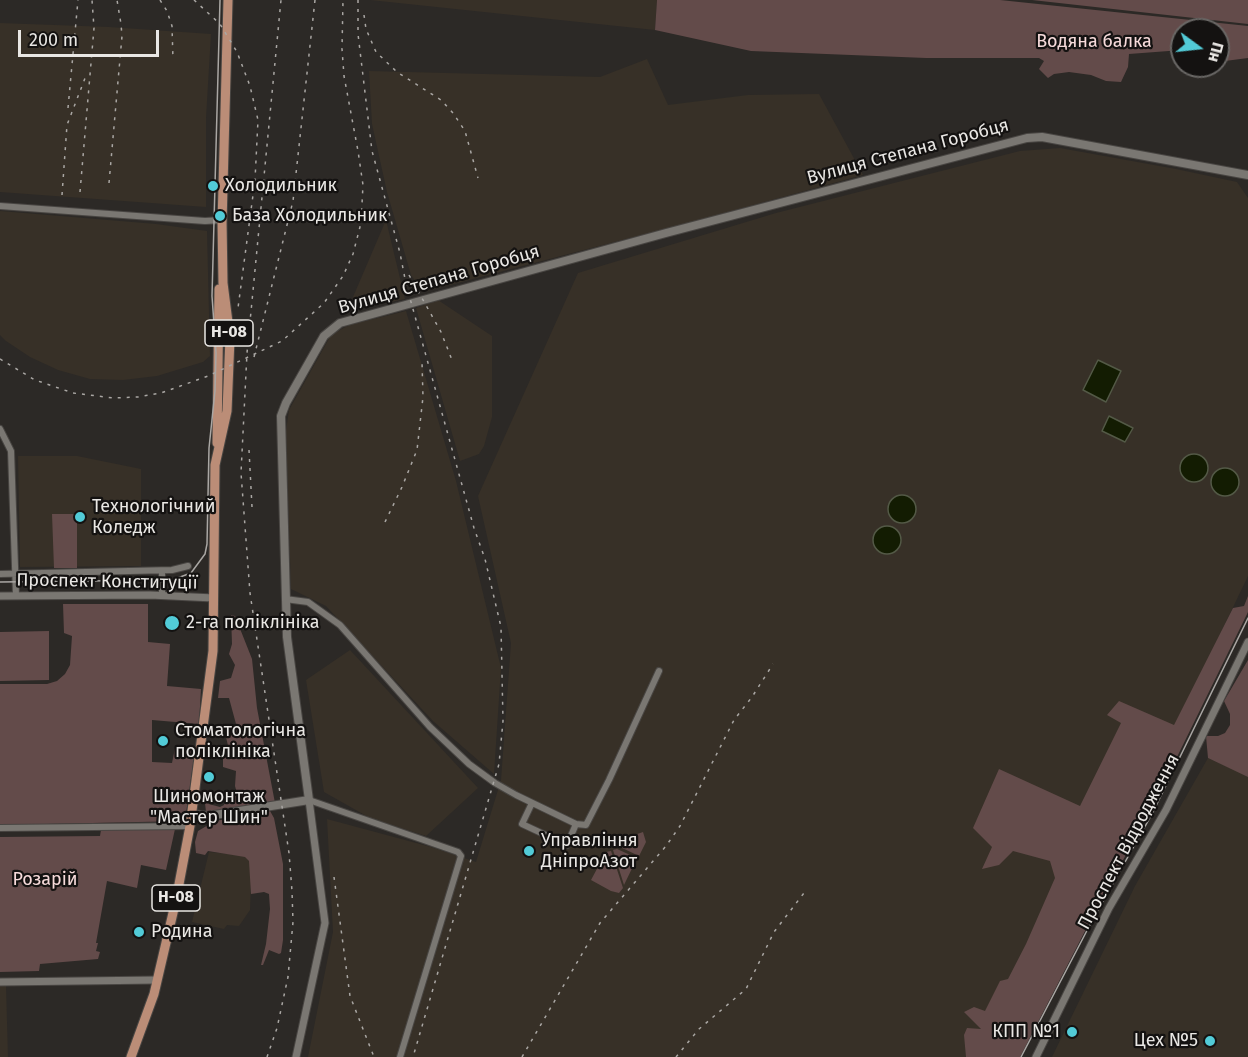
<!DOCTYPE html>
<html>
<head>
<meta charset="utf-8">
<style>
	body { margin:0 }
	#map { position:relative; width:1248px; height:1057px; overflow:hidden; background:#2c2926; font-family:"Fira Sans",sans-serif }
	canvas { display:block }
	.north { position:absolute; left:1170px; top:18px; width:60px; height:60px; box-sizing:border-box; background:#141211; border:2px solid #696765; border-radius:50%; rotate:105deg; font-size:16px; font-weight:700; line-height:24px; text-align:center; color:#e9e7e4 }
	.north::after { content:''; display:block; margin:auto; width:21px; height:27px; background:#52cbd7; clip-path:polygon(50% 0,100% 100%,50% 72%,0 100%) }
	.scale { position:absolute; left:18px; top:30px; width:141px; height:27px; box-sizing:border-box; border:3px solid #e9e7e4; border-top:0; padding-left:8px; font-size:18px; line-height:21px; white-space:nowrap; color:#e9e7e4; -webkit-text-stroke:4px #141211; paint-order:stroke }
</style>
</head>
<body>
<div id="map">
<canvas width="1248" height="1057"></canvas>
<div class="north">Пн</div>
<div class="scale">200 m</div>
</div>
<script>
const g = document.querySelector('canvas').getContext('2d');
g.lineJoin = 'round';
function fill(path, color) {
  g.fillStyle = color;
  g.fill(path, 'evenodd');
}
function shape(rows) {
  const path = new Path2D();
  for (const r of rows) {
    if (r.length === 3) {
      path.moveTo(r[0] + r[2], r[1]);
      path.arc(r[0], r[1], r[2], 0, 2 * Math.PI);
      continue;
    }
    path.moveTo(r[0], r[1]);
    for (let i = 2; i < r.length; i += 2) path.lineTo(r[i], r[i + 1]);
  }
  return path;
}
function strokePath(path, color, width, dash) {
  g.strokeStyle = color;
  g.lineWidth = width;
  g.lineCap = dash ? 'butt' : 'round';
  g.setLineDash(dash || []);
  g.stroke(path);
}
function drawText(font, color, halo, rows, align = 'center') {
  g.font = font + ' "Fira Sans",sans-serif';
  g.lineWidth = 4.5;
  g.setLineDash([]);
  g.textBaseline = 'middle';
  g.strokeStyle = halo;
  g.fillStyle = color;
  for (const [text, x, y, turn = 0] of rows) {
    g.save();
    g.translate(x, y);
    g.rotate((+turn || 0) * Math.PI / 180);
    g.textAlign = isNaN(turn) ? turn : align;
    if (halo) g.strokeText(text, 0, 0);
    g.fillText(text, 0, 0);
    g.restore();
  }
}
const built = shape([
	[370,0,657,0,655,30],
	[0,23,109,27,211,34,206,118,206,207,0,192],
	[647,59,668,105,748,95,819,94,863,175,695,221,423,292,411,275,387,192,372,124,369,71,600,77],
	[1060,148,1176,169,1237,182,1248,198,1248,576,1176,726,966,1057,308,1057,333,932,327,819,431,847,476,862,501,780,511,643,478,496,578,273,776,213,1020,151],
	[0,211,156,224,207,231,210,356,203,362,157,376,123,380,90,379,58,370,30,357,6,341,0,335],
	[386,220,405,299,347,311],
	[438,300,492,336,492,417,484,446,479,454,460,461,416,308],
	[406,311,456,481,501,668,494,774,433,721,326,606,291,589,286,431,289,410,331,335,349,325],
	[18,456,77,456,141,469,141,566,20,567],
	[350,650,478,788,426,836,370,818,324,792,306,680],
	[1248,730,1248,1057,1052,1057,1135,886,1208,758,1230,768],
	[209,852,252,856,250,910,239,926,227,925,224,929,192,922],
	[0,986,6,986,8,1057,0,1057]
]);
const green = shape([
	[657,0,1000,0,1248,26,1248,58,1225,61,1218,58,1218,30,1182,30,1182,50,1129,54,1128,67,1121,82,1106,81,1091,75,1069,72,1054,74,1048,78,1039,69,1044,61,1039,58,926,58,751,51,655,30],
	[1032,0,1248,0,1248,24],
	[52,514,77,514,77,568,54,568],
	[1248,596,1248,612,1154,804,1101,900,1020,1057,966,1057,964,1035,967,1028,981,1029,964,1012,974,1007,985,1011,1000,981,1008,979,1026,944,1055,878,1050,861,1013,851,999,865,982,869,992,847,973,828,999,769,1080,806,1121,723,1107,715,1119,701,1174,725,1233,608,1244,606],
	[63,604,148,604,148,642,170,644,167,686,201,689,199,724,152,720,152,762,172,763,175,748,195,750,185,821,0,825,0,684,47,684,57,681,65,674,70,665,72,636,64,633],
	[231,615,235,616,252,659,257,708,275,803,206,812,205,803,220,807,224,805,227,792,238,797,235,786,236,771,223,767,223,753,229,750,226,737,236,724,229,698,218,698,220,681,231,678,235,665,229,654,232,644],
	[49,631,49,680,0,681,0,632],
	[1248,660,1248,777,1208,758,1206,736,1218,736,1225,733,1230,725,1230,714,1224,701],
	[270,811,274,818,283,864,283,940,281,953,279,954,269,950,263,965,261,965,266,944,270,909,269,894,264,892,251,894,249,861,245,857,208,851,205,855,196,853,195,842,198,831,215,821],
	[175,829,166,870,141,865,137,888,107,881,96,943,98,943,96,951,100,952,98,959,40,964,39,971,0,972,0,837,100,836,101,830],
	[643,832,646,842,639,856,618,846,617,841],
	[617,849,637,858,624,885,613,850],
	[611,851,623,888,619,893,611,891,591,880,606,852]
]);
const water = shape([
	[1098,360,1121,371,1106,402,1083,390,1098,360],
	[1109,416,1133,428,1125,442,1102,431,1109,416],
	[1194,468,14],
	[1225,482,14],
	[902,509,14],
	[887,540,14]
]);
const minor = shape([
	[0,206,205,221,222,220],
	[0,429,11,451,16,595],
	[0,574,172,570,188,566],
	[162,595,162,571],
	[285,599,308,602,340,625,430,727,469,764,495,783,516,795,576,824,567,845,522,824,532,803],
	[309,800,458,852,461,856,400,1057],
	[576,824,586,825,609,780,659,671],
	[0,828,190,826]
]);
const tertiary = shape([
	[0,596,150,595,214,598],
	[0,982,157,980],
	[296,1057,325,923,309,800],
	[1036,1057,1109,908,1166,810,1248,642]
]);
const secondary = shape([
	[192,814,208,816,309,800,287,637,281,416,286,403,324,336,340,323,666,233,1027,138,1042,137,1248,175]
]);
const primary = shape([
	[222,224,228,0],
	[217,443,219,289],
	[131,1057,154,994,176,900,190,826,213,651,215,465,227,411,230,338,223,283,222,220]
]);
const tram = shape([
	[0,582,172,580,191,573,205,554,207,544,209,448,215,391,216,353,212,296,220,0],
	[1021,1057,1093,919,1152,814,1248,618]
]);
const rail = shape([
	[160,0,167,11,172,26,173,60],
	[194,0,220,24,237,52,250,86,258,120,255,180,238,308],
	[358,0,358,34,372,151,400,253,406,284,474,528,485,559,501,627,503,721,499,764,413,1057],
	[364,15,366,29,376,52,397,72,441,100,453,113,465,131,478,178],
	[68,108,78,0],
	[109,183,122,36,121,24,117,0],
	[80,192,94,28,92,0],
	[62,195,67,125,87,73],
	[409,275,441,332,452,360],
	[254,357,293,201,315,0],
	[0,359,35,380,73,393,113,398,138,397,161,393,208,376,282,341,324,303,343,276,353,254,361,223,363,185,358,151,344,76,342,49,343,0],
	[249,450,252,507],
	[385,522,402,487,417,450,423,397,422,362],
	[334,877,350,996,374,1057],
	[267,1057,277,1028,288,977,293,922,292,891,289,853,250,593,241,473,247,353,281,0],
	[522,1057,600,923,666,846,680,826,734,720,752,697,773,664],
	[676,1057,699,1029,746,989,774,932,804,893]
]);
const markers = [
	[213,186,6,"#52cbd7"],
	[220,216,6,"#52cbd7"],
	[80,517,6,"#52cbd7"],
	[172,623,8,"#52cbd7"],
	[163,741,6,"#52cbd7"],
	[209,777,6,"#52cbd7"],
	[529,851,6,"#52cbd7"],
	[139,932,6,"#52cbd7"],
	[1072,1032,6,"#52cbd7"],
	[1210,1041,6,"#52cbd7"]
];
const shields = [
	[229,333,48],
	[176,898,48]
];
const shieldNames = [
	["Н-08",229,333],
	["Н-08",176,898]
];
const parkNames = [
	["Водяна балка",1094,42],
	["Розарій",45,880]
];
const streetNames = [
	["Вулиця Степана Горобця",908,152,-15],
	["Вулиця Степана Горобця",439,280,-16],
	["Проспект Конституції",107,582,1],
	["Проспект Відродження",1129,842,-62]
];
const poiNames = [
	["Холодильник",225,186],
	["База Холодильник",232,216],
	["Технологічний",92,507],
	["Коледж",92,528],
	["2-га поліклініка",186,623],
	["Стоматологічна",175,731],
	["поліклініка",175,752],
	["Шиномонтаж",209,797,"center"],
	["\"Мастер Шин\"",209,818,"center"],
	["Управління",541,841],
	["ДніпроАзот",541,862],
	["Родина",151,932],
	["КПП №1",1060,1032,"right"],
	["Цех №5",1198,1041,"right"]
];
fill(built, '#373027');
fill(green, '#634b4a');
fill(water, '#131c02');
strokePath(water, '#535946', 1.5);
strokePath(minor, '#484542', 8);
strokePath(tertiary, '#484542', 9);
strokePath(secondary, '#484542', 10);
strokePath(primary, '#484542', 11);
strokePath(minor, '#7a7772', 6);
strokePath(tertiary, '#7a7772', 7);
strokePath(secondary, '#7a7772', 8);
strokePath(primary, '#bb8d77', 9);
strokePath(tram, '#aaa7a4', 1.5);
strokePath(rail, '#aaa7a4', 1.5, [3, 6]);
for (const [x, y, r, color] of markers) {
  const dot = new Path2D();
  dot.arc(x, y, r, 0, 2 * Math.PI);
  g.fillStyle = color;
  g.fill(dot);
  strokePath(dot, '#141211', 2);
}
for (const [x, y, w] of shields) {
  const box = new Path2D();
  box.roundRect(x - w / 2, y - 13, w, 26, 4.5);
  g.fillStyle = '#141211';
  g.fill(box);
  strokePath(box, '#e9e7e4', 1.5);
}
drawText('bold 16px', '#e9e7e4', null, shieldNames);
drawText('18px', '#f6dada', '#141211', parkNames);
drawText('18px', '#e9e7e4', '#141211', streetNames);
drawText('18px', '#e9e7e4', '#141211', poiNames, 'left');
</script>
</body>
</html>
